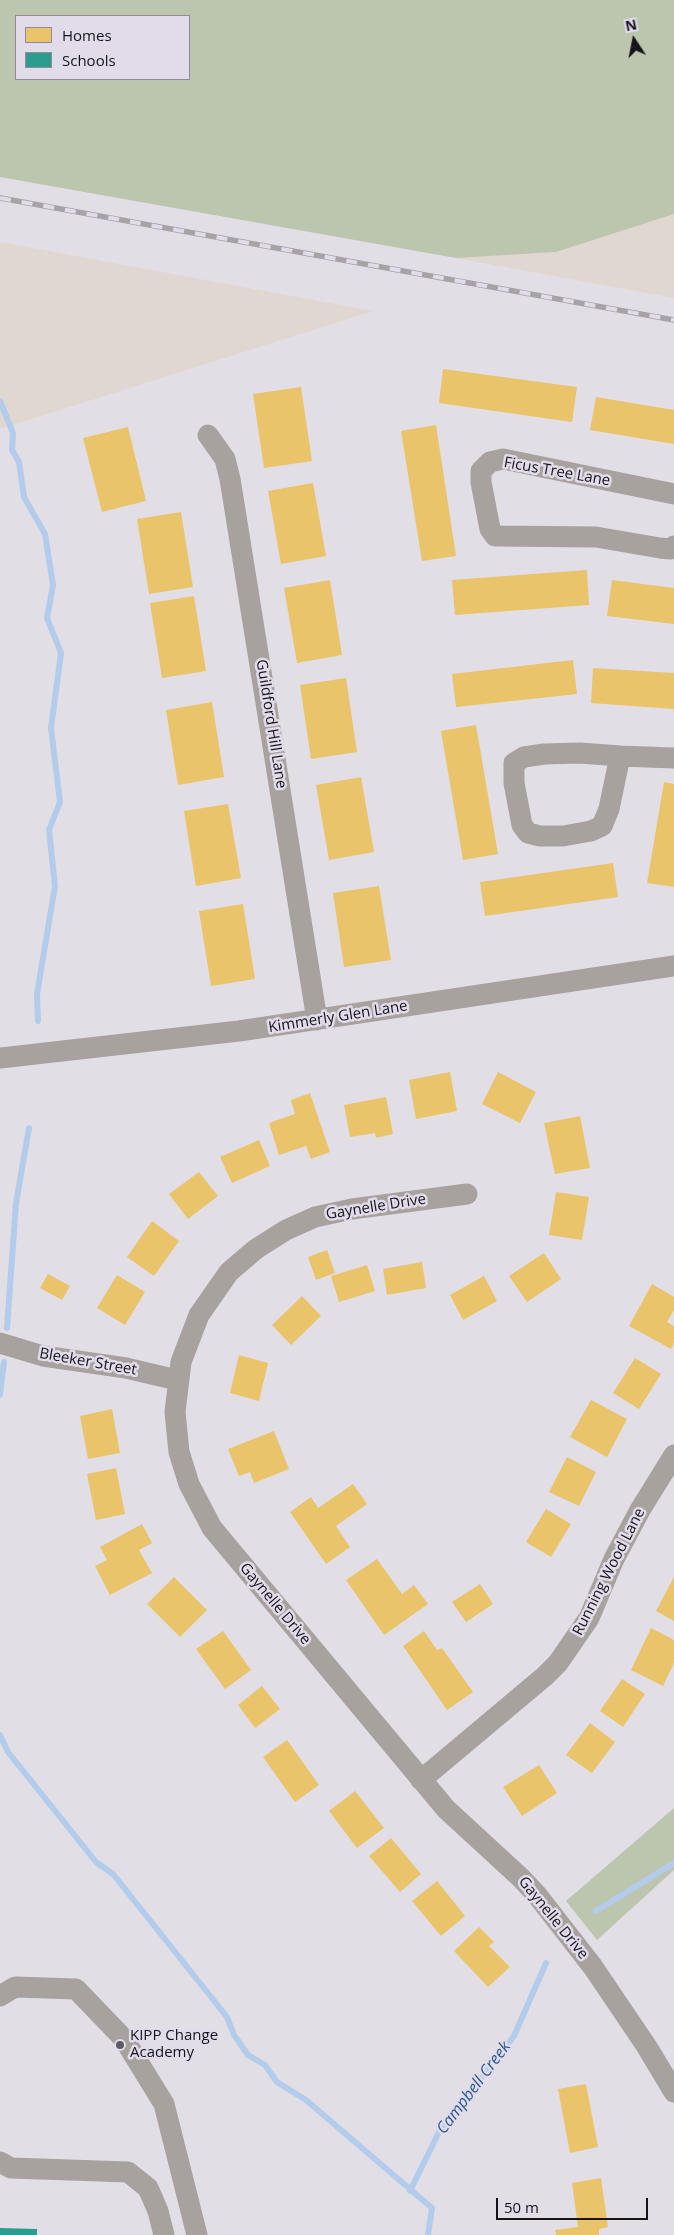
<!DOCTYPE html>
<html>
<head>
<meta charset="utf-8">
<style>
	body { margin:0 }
	#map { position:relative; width:674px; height:2235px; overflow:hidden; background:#e2dee6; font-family:"Open Sans",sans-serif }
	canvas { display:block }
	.legend { position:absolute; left:15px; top:15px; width:175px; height:65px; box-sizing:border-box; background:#e1dbea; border:1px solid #908b96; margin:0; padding:6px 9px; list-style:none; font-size:15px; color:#161419 }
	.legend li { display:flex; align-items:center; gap:10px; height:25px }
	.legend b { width:25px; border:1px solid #908b96 }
	.north { position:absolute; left:609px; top:15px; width:50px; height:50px; -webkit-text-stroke:4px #e1dbea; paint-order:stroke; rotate:349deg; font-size:14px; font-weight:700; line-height:20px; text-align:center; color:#161419 }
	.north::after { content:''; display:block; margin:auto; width:18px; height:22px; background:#161419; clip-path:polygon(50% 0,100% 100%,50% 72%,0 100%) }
	.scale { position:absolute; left:496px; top:2198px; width:152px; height:22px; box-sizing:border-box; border:2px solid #161419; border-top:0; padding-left:6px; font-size:15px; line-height:18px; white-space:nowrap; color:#161419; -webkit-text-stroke:4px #e1dbea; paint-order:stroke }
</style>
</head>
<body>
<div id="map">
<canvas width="674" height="2235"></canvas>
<ul class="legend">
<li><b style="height:14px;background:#e9c46a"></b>Homes</li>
<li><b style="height:14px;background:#2a9d8f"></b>Schools</li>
</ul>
<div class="north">N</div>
<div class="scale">50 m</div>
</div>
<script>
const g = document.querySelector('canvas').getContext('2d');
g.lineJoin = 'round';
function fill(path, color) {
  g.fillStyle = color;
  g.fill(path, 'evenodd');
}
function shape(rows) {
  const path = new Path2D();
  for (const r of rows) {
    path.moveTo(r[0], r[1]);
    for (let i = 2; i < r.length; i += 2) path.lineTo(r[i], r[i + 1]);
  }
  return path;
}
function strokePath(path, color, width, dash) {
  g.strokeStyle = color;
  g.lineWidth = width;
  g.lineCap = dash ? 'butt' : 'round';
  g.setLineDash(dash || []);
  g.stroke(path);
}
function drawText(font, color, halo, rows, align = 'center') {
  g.font = font + ' "Open Sans",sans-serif';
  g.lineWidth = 5;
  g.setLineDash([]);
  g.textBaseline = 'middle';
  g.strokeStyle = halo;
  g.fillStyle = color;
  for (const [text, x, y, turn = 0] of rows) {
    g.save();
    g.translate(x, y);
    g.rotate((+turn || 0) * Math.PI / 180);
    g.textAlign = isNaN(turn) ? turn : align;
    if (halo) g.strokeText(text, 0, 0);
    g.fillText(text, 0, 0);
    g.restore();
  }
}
const commercial = shape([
	[674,214,674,298,456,258,556,252],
	[0,242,373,311,0,429]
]);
const forest = shape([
	[0,0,674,0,674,214,556,252,456,258,0,177],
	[189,16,189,79,16,79,16,16],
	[674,1808,674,1870,597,1940,566,1901]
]);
const homes = shape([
	[443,369,577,387,572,422,439,403],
	[301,387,312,461,264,468,253,394],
	[596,397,674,410,674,444,590,430],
	[436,425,456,556,422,561,401,431],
	[128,427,146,501,102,512,83,438],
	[313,483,326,556,281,564,268,491],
	[181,512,193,587,149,594,137,519],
	[587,570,589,605,455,615,452,580],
	[330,580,342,655,297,663,284,588],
	[612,580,674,588,674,624,607,616],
	[194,596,206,671,162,678,150,603],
	[573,660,577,694,456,707,452,674],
	[593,668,674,673,674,709,591,703],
	[346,678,357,752,311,759,300,685],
	[212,702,224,777,178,785,166,710],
	[476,725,498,854,463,860,441,731],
	[361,777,374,852,329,860,316,785],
	[664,782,674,784,674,887,647,883],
	[228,804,241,878,196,886,184,811],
	[613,863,618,897,485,916,480,882],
	[379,886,391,960,344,967,333,893],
	[243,904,255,979,211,986,199,911],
	[450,1072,457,1111,416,1119,409,1080],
	[498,1072,536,1092,520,1123,482,1104],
	[310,1093,330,1152,311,1159,306,1146,279,1155,269,1123,295,1114,291,1100],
	[386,1097,393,1134,376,1138,375,1133,350,1137,344,1105],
	[580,1116,590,1168,555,1174,544,1123],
	[259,1140,270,1166,232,1183,220,1157],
	[199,1172,218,1196,188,1219,169,1194],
	[556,1192,589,1197,582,1240,549,1235],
	[152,1221,179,1241,154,1276,127,1257],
	[327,1250,335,1273,316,1280,308,1257],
	[544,1253,561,1279,527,1302,509,1276],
	[422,1262,426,1288,387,1295,383,1269],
	[367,1265,375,1291,339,1302,331,1276],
	[48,1274,70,1286,62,1300,40,1288],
	[117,1275,145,1292,125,1325,97,1308],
	[484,1276,497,1301,463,1320,450,1295],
	[652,1284,674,1297,674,1310,667,1322,674,1326,674,1343,671,1349,629,1326],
	[302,1296,321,1316,291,1345,272,1325],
	[239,1355,268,1363,259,1401,230,1393],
	[635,1358,661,1374,639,1409,613,1393],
	[591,1400,627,1419,607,1457,570,1437],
	[112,1409,120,1453,88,1459,80,1416],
	[274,1431,289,1469,254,1483,250,1472,239,1476,228,1449],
	[567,1457,596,1472,579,1506,549,1492],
	[116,1468,125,1514,96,1520,87,1474],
	[353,1484,367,1504,336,1526,350,1547,326,1564,290,1512,311,1497,318,1508],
	[546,1509,571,1524,551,1557,526,1542],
	[142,1524,152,1543,139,1550,152,1573,110,1595,95,1566,107,1560,100,1547],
	[377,1559,402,1594,414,1585,428,1604,384,1635,346,1580],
	[174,1577,207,1610,180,1637,147,1604],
	[674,1577,674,1621,656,1611],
	[480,1584,493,1604,466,1622,452,1602],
	[651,1628,674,1640,674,1663,663,1686,631,1670],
	[223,1631,251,1670,225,1689,196,1649],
	[424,1631,437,1650,442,1648,473,1692,447,1710,403,1646],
	[622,1679,645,1694,623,1727,600,1711],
	[262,1686,280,1709,255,1728,238,1705],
	[590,1723,615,1742,592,1773,566,1755],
	[287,1740,319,1785,295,1802,263,1757],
	[539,1765,557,1793,522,1816,503,1787],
	[355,1791,384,1828,357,1848,329,1811],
	[391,1838,421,1874,400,1892,369,1856],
	[437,1881,465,1916,441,1936,412,1901],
	[479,1927,494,1942,489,1946,510,1967,488,1987,454,1951],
	[586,2084,598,2147,570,2153,558,2089],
	[601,2178,608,2227,599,2229,599,2235,556,2235,555,2230,578,2227,572,2183]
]);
const schools = shape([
	[0,2228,37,2229,37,2235,0,2235]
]);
const stream = shape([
	[0,401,13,433,12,450,19,462,24,497,45,534,53,585,47,618,61,653,51,728,60,802,49,830,55,886,37,994,38,1021],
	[7,1328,16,1203,29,1128],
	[0,1395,4,1362],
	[0,1735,8,1752,96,1862,113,1874,227,2017,234,2035,248,2055,265,2065,277,2082,306,2100,432,2208,428,2235],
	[596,1911,674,1863],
	[410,2191,440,2130,514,2036,546,1963]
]);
const minor = shape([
	[208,435,225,459,230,479,317,1020],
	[674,494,503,459,490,462,481,471,481,482,490,529,495,536,596,537,660,548,671,549,674,546],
	[580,753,620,756,609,809,602,826,591,831,563,836,540,836,528,833,522,825,514,783,514,763,524,757,544,754,580,753],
	[620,756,674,758],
	[0,1058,239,1031,674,966],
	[467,1194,352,1209,315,1217,286,1230,256,1249,229,1272,199,1315,181,1362,175,1412,179,1452,189,1484,212,1528,446,1809,521,1878,537,1895,593,1967,647,2047,674,2092],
	[0,1343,43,1356,126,1368,177,1380],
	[421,1780,545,1676,558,1663,589,1618,614,1559,640,1510,674,1455],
	[0,1996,15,1987,76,1989,124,2039,164,2104,197,2235],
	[0,2162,11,2168,128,2172,148,2188,158,2211,164,2235]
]);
const rail = shape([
	[0,198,674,320]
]);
const markers = [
	[120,2045,5,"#5d5b61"]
];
const streetNames = [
	["Ficus Tree Lane",557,472,10],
	["Guildford Hill Lane",271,724,81],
	["Kimmerly Glen Lane",338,1017,-9],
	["Gaynelle Drive",376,1207,-9],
	["Bleeker Street",88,1362,10],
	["Running Wood Lane",609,1572,-63],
	["Gaynelle Drive",275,1604,50],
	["Gaynelle Drive",553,1918,51]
];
const poiNames = [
	["KIPP Change",130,2036],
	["Academy",130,2053]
];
const waterNames = [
	["Campbell Creek",474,2088,-53]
];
fill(commercial, '#e1d7d1');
fill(forest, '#bcc5ae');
fill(homes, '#e9c46a');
fill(schools, '#2a9d8f');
strokePath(stream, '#b4cceb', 6);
strokePath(minor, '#a8a29f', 21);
strokePath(rail, '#a6a2a5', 5.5);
strokePath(rail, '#e1dbea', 4, [11]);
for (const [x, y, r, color] of markers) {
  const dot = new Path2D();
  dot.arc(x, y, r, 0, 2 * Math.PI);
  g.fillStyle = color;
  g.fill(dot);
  strokePath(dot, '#e1dbea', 2);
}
drawText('15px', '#161419', '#e1dbea', streetNames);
drawText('15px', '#161419', '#e1dbea', poiNames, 'left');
drawText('italic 16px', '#295a8d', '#e1dbea', waterNames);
</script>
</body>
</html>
